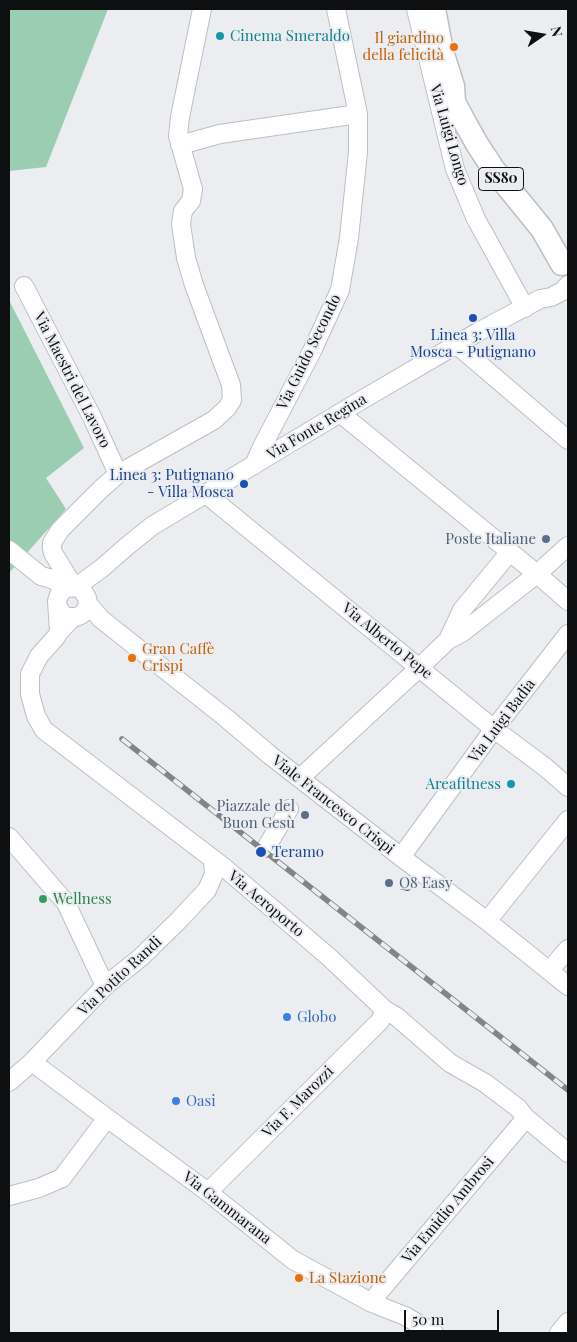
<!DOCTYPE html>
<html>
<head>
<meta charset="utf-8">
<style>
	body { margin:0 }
	#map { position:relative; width:577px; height:1342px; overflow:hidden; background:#ebedf1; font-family:"Playfair Display",serif }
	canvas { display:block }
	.frame { position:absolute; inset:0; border:10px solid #0e0f10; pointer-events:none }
	.north { position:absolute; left:517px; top:10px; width:50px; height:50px; -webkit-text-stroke:4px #ebedf1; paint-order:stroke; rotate:77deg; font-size:14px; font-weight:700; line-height:20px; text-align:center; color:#0e0f10 }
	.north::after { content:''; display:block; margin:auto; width:18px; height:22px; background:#0e0f10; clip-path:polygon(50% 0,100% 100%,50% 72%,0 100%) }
	.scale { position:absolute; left:404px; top:1310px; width:95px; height:22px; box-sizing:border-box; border:2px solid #0e0f10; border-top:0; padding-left:6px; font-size:15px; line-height:18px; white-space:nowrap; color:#0e0f10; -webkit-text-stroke:4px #ebedf1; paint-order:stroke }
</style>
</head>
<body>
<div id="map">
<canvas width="577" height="1342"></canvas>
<div class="frame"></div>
<div class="north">N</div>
<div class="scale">50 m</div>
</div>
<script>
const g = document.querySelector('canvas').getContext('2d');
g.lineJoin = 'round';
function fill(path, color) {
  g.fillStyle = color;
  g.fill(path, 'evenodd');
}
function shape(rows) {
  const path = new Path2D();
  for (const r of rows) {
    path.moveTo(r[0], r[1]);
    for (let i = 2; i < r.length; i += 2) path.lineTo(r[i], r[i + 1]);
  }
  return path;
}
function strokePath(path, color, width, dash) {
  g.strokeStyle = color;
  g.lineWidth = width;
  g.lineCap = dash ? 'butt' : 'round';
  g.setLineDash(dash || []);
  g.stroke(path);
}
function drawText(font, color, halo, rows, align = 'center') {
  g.font = font + ' "Playfair Display",serif';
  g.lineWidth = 4;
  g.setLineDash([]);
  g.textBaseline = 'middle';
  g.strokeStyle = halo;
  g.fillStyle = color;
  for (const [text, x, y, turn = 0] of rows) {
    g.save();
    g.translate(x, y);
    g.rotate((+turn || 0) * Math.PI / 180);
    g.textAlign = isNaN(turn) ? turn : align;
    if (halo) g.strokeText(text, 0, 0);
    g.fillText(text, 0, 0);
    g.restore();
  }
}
const green = shape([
	[9,9,108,9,46,167,9,171],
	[9,300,84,448,46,478,66,509,9,573]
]);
const minor = shape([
	[416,9,455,169,476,219,525,308],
	[180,145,220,134,358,114],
	[24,286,92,417,118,474],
	[457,345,568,440],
	[340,413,537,574,568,601],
	[254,465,262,447,312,351,340,290,349,238,358,152,358,114,336,9],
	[206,494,494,729,545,767,568,787],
	[9,550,41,576,49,578,69,587],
	[74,587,53,553,52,548,52,543,60,530,101,489,118,474,214,420,227,408,232,400,231,385,194,285,186,258,181,224,183,211,191,201,193,189,178,136,180,117,202,9],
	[76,587,102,568,126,547,152,526,365,398,478,332,540,299,551,297,563,291,568,285],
	[88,604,101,619,226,718,271,756,401,857,487,921,568,986],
	[58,607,61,612,65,616,70,617,76,617,81,615,85,611,88,604,87,598,83,591,78,588,69,587,62,591,59,595,57,601,59,632],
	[73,617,59,632,56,637,39,656,30,674,30,694,36,716,44,730,226,869,330,958,385,1010,397,1017,450,1063,485,1083,518,1108,526,1118,568,1153],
	[448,640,462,610,509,553],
	[300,778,420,667,448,640,463,632,537,574,568,546],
	[9,837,66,903,105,986],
	[266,848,289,809],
	[401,857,494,729,568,634],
	[487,921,568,820],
	[549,971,568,949],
	[32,1062,107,1118,208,1192,293,1260,372,1303,405,1316,434,1333],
	[9,1082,32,1062,105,986,140,958,178,921,207,890,214,874,213,861],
	[208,1192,375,1026,380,1021,385,1010],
	[9,1196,39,1188,62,1178,107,1118],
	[372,1303,379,1292,526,1118],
	[559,1333,568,1322]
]);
const major = shape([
	[434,9,442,51,453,86,454,102,463,119,477,144,494,170,542,229,562,264]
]);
const rail = shape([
	[122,739,568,1090]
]);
const markers = [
	[220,36,5,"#0f9aa8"],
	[454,47,5,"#e8710a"],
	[473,318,5,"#1a4fb4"],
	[244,484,5,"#1a4fb4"],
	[546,539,5,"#5c6f8a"],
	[132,658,5,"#e8710a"],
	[511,784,5,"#0f9aa8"],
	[305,815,5,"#5c6f8a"],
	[261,852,6,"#1a4fb4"],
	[389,883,5,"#5c6f8a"],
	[43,899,5,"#2e9e5b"],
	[287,1017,5,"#3f7fe0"],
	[176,1101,5,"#3f7fe0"],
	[299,1278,5,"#e8710a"]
];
const shields = [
	[501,179,45]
];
const shieldNames = [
	["SS80",501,179]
];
const cultureNames = [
	["Cinema Smeraldo",230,36],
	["Areafitness",501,784,"right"]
];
const foodNames = [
	["Il giardino",444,38,"right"],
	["della felicità",444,55,"right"],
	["Gran Caffè",142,649],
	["Crispi",142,666],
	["La Stazione",309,1278]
];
const streetNames = [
	["Via Luigi Longo",449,135,74],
	["Via Guido Secondo",309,352,-64],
	["Via Maestri del Lavoro",72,380,63],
	["Via Fonte Regina",317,427,-31],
	["Via Alberto Pepe",387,641,39],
	["Via Luigi Badia",502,721,-53],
	["Viale Francesco Crispi",333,805,38],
	["Via Aeroporto",266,904,40],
	["Via Potito Randi",120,976,-43],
	["Via F. Marozzi",298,1102,-45],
	["Via Gammarana",227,1208,38],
	["Via Emidio Ambrosi",448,1210,-50]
];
const transitNames = [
	["Linea 3: Villa",473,335],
	["Mosca - Putignano",473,352],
	["Linea 3: Putignano",234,475,"right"],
	["- Villa Mosca",234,492,"right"],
	["Teramo",272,852,"left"]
];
const serviceNames = [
	["Poste Italiane",536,539],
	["Piazzale del",295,806],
	["Buon Gesù",295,823],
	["Q8 Easy",399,883,"left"]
];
const leisureNames = [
	["Wellness",53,899]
];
const shopNames = [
	["Globo",297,1017],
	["Oasi",186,1101]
];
fill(green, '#9acdb2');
strokePath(minor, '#bcbfc2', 20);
strokePath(major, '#bcbfc2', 25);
strokePath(minor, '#fff', 18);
strokePath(major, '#fff', 22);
strokePath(rail, '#828486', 5.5);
strokePath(rail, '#ebedf1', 4, [11]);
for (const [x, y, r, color] of markers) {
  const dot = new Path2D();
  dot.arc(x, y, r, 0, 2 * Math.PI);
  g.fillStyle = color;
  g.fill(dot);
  strokePath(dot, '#ebedf1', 2);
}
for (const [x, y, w] of shields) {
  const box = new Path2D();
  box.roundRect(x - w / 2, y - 11.5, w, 23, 4);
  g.fillStyle = '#ebedf1';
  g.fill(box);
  strokePath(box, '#0e0f10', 1);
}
drawText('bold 14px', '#0e0f10', null, shieldNames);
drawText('15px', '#0d838f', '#ebedf1', cultureNames, 'left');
drawText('15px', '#c56008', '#ebedf1', foodNames, 'left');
drawText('15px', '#0e0f10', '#ebedf1', streetNames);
drawText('15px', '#164399', '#ebedf1', transitNames);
drawText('15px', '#4e5e75', '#ebedf1', serviceNames, 'right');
drawText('15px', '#27864d', '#ebedf1', leisureNames, 'left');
drawText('15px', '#366cbe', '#ebedf1', shopNames, 'left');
</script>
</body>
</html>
